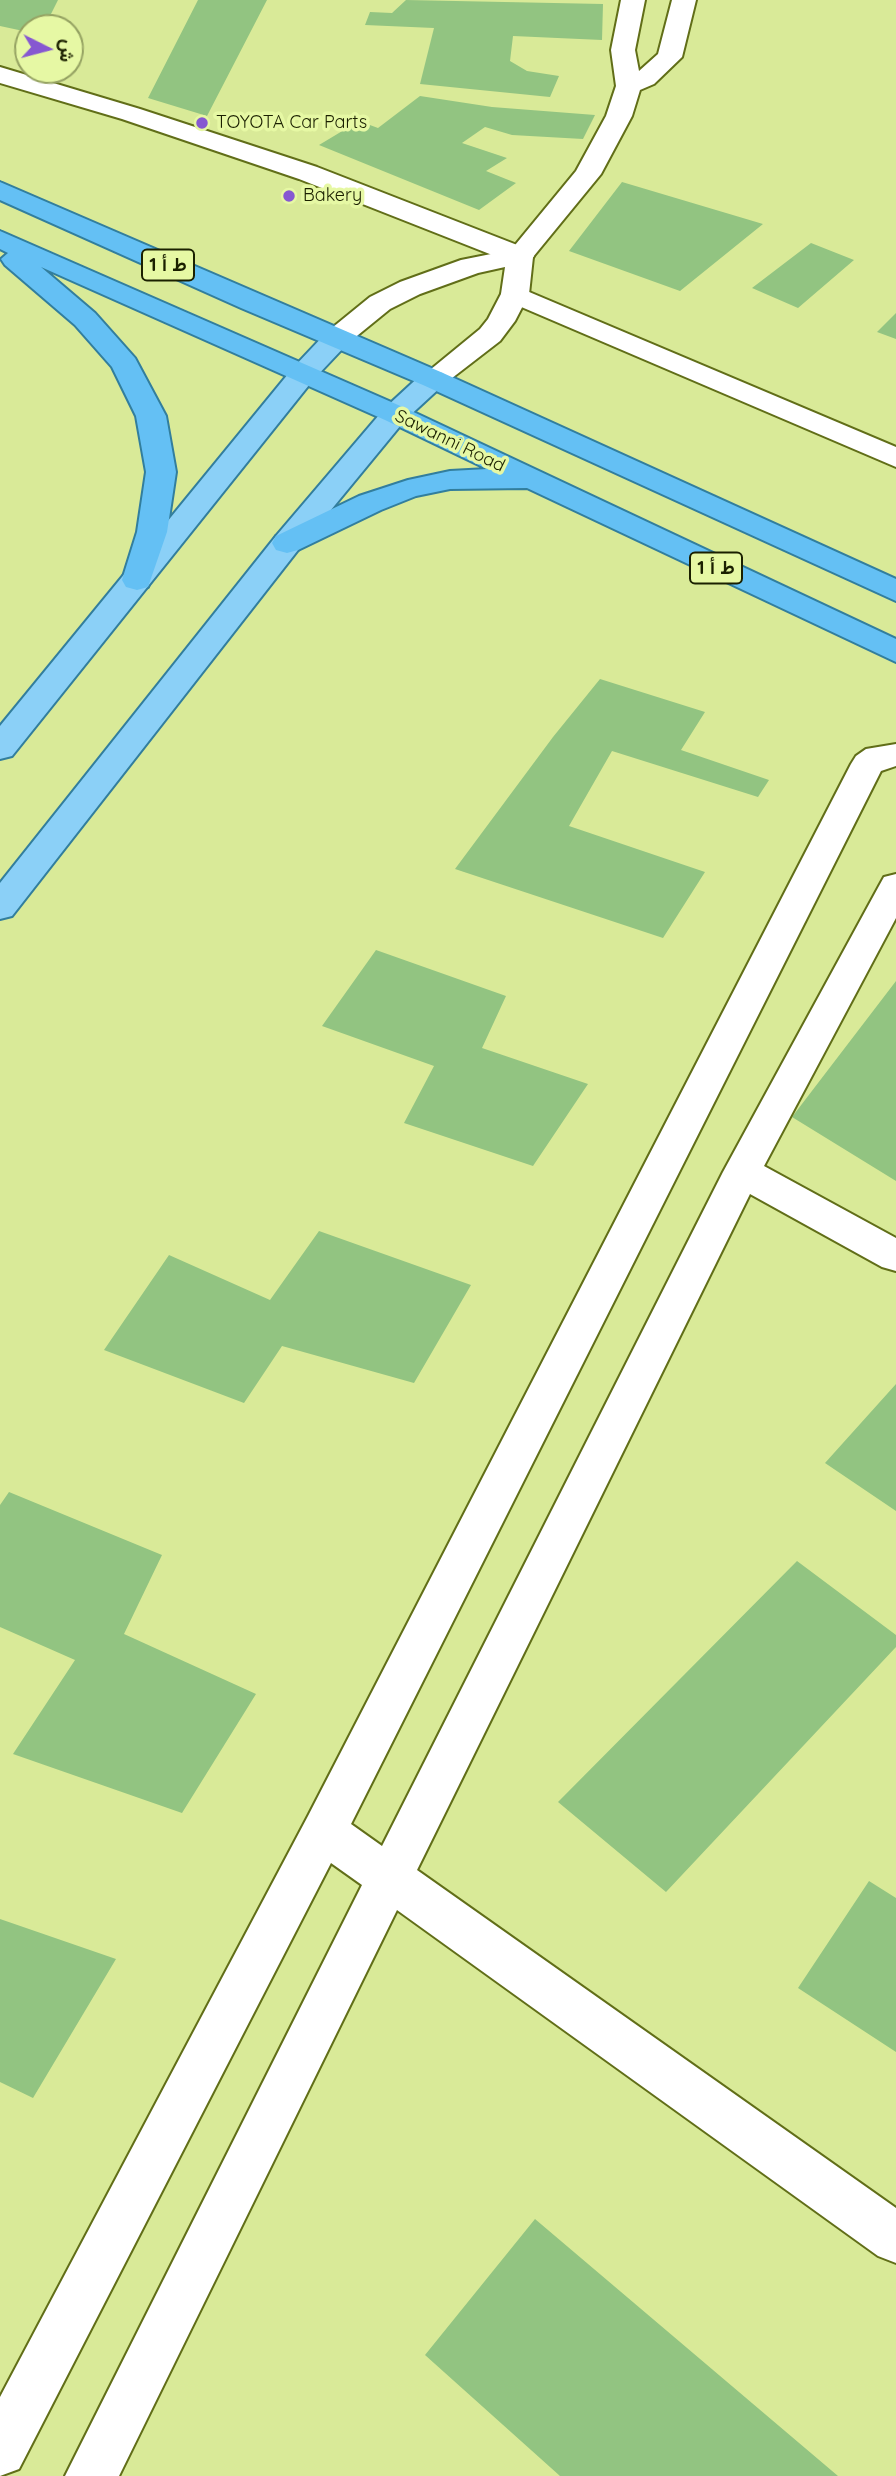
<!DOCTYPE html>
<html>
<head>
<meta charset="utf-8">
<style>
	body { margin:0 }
	#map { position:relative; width:896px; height:2476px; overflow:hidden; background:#d9ea98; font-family:Quicksand,Vazirmatn,sans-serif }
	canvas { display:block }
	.north { position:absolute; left:14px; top:14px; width:70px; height:70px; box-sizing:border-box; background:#e6f8a4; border:2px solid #95a262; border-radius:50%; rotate:96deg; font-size:19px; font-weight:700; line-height:28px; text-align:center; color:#1b2000 }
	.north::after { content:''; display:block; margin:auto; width:24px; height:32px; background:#8658d1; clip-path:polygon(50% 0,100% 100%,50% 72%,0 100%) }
</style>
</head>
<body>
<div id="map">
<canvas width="896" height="2476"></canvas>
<div class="north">ش</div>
</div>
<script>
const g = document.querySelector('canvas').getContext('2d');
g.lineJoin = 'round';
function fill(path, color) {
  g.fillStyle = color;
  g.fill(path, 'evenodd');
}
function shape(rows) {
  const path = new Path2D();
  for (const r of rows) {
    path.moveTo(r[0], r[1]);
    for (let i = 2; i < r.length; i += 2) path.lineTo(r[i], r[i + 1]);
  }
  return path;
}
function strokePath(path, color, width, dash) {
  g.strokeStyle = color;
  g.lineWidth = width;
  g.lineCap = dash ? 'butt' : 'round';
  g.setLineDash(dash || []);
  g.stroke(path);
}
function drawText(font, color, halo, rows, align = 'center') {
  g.font = font + ' Quicksand,Vazirmatn,sans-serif';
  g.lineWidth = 7;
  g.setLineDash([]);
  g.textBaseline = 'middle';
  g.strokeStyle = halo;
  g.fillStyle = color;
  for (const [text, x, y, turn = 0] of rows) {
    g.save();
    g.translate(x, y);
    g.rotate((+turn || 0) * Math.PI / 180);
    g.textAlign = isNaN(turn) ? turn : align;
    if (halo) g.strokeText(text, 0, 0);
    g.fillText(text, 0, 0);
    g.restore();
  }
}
const building = shape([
	[0,0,58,0,44,28,28,28,28,32,0,26],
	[198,0,267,0,207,116,148,98],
	[406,0,603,4,602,40,513,36,510,61,527,71,559,76,550,97,420,84,434,28,365,25,370,12,392,13],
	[420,96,492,107,595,115,583,139,512,135,485,127,462,143,507,158,486,171,516,183,479,210,319,145,359,121,378,128],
	[622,182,763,224,680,291,569,251],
	[811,243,854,260,798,308,752,288],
	[896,313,896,339,877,332],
	[600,679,705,712,681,750,769,780,758,797,612,751,569,826,705,872,663,938,455,869,553,737],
	[376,950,506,996,482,1048,588,1084,533,1166,404,1123,434,1066,322,1026],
	[896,981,896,1181,792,1117],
	[319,1231,471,1285,414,1383,282,1346,244,1403,104,1350,169,1255,270,1300],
	[896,1384,896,1511,825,1463],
	[9,1492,162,1555,124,1634,256,1694,182,1813,13,1754,75,1660,0,1627,0,1505],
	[797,1561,896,1635,896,1647,666,1892,558,1802],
	[869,1881,896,1898,896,2052,798,1988],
	[0,1919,116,1959,33,2098,0,2082],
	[535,2219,838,2476,560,2476,425,2355]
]);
const minor = shape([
	[0,67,140,109,317,167,530,250,534,256,530,262,520,264,510,262,299,179,122,119,0,83,0,67],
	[515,286,896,447,896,467,505,300,501,294,505,288,515,286],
	[896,744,896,766,881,771,351,1824,382,1846,723,1172,879,886,884,877,896,874,896,918,764,1166,896,1238,896,1271,882,1267,750,1194,417,1870,896,2208,896,2263,878,2256,397,1910,119,2476,65,2476,362,1885,331,1863,19,2469,0,2476,0,2397,308,1816,851,764,856,756,866,749,896,744]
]);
const secondary = shape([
	[621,0,645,0,635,50,639,71,658,54,672,0,696,0,682,57,654,84,640,90,632,116,601,174,533,257,529,294,515,321,500,341,443,385,433,388,423,385,419,379,480,329,488,319,501,294,505,267,478,273,420,294,390,309,347,344,337,346,327,344,323,338,327,332,370,297,400,282,461,260,511,250,576,171,606,116,616,86,611,50,621,0]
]);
const primary = shape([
	[337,330,347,332,351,338,347,344,313,380,12,756,0,759,0,726,293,368,327,332,337,330],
	[433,370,443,373,447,379,443,385,405,420,298,550,12,916,0,919,0,883,276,536,385,408,423,373,433,370]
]);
const trunk = shape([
	[0,182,443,373,896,579,896,601,423,385,241,308,0,200,0,182],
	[0,231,405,408,896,639,896,662,527,488,450,489,416,496,381,510,298,550,287,553,276,550,272,543,276,536,359,496,408,480,450,471,487,469,385,420,41,267,95,313,135,358,166,416,176,472,167,532,148,587,137,590,126,587,122,580,137,532,146,472,136,416,112,367,75,325,5,265,1,259,8,253,0,249,0,231]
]);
const markers = [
	[202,123,7,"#8658d1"],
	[289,196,7,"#8658d1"]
];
const farPoinames = [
	["TOYOTA Car Parts",216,123],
	["Bakery",303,196]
];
const farStreetnames = [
	["Sawanni Road",450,441,26]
];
const shields = [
	[168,265,52],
	[716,568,52]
];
const shieldNames = [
	["ط أ 1",168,265],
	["ط أ 1",716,568]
];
fill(building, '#92c481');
strokePath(minor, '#616e18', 4);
strokePath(secondary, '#616e18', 4);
strokePath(primary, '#327e9d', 4);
strokePath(trunk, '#327e9d', 4);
fill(minor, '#fff');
fill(secondary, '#fff');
fill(primary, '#8bd0f7');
fill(trunk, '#64c0f4');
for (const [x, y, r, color] of markers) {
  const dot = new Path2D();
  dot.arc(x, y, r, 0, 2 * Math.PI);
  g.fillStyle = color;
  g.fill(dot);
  strokePath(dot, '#e6f8a4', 2.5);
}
drawText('18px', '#1b2000', '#e6f8a4', farPoinames, 'left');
drawText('18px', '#1b2000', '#e6f8a4', farStreetnames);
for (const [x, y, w] of shields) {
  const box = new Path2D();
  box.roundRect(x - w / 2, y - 15.5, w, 31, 5);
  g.fillStyle = '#e6f8a4';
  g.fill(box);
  strokePath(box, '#1b2000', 2);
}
drawText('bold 19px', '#1b2000', null, shieldNames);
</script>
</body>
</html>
